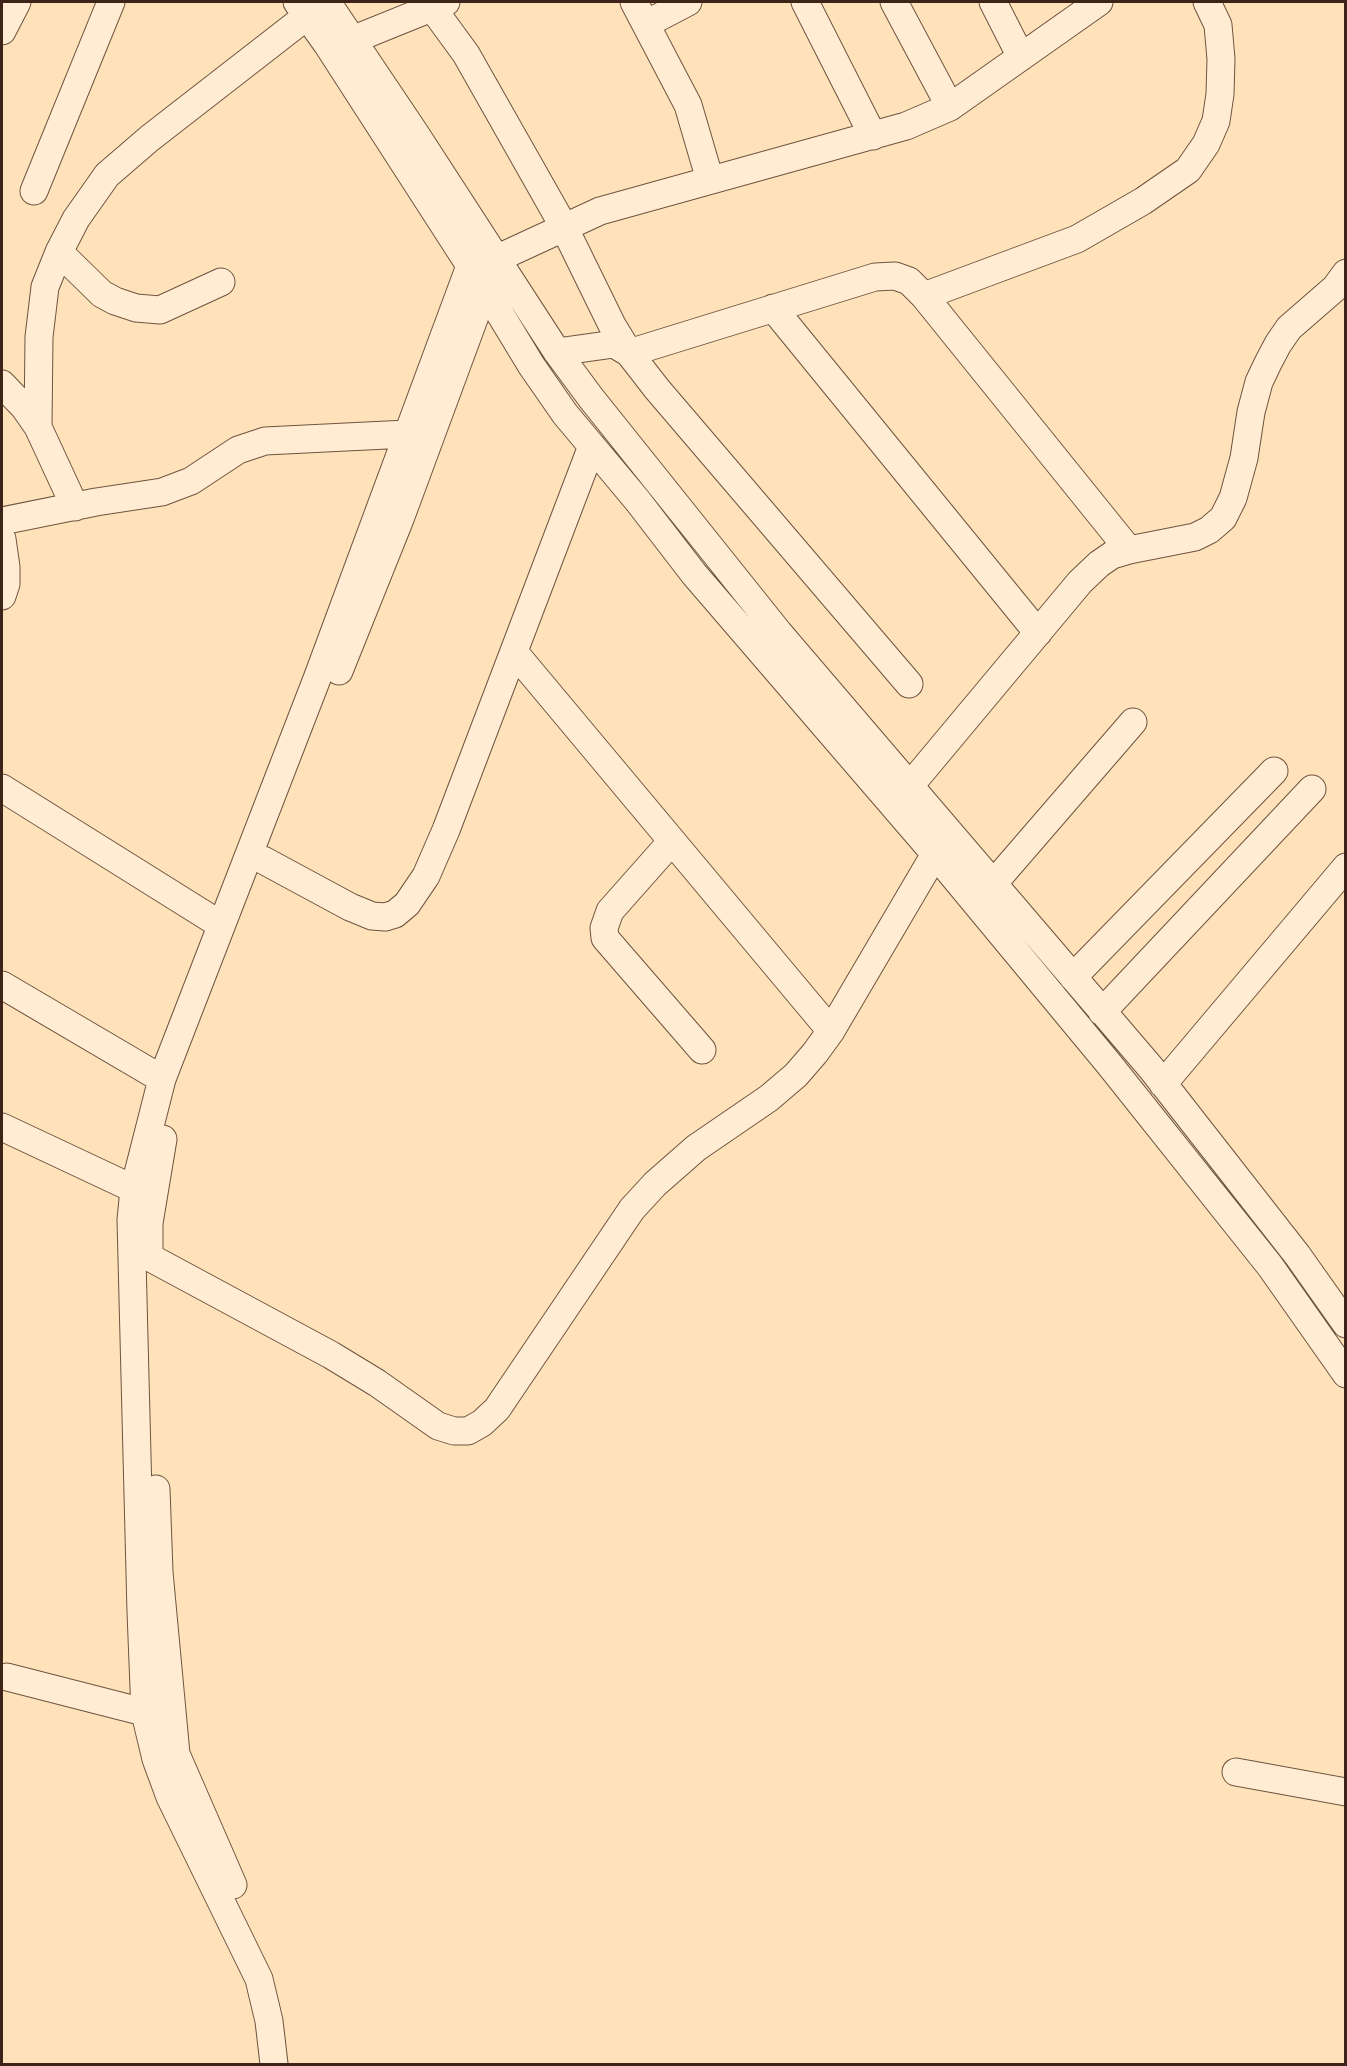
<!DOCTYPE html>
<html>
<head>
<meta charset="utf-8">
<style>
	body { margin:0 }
	#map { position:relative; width:1347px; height:2066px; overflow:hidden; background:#ffe2b9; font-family:"Sorts Mill Goudy",serif }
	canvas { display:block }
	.frame { position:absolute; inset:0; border:3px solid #3e2418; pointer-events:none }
</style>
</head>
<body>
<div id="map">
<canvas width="1347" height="2066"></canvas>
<div class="frame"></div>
</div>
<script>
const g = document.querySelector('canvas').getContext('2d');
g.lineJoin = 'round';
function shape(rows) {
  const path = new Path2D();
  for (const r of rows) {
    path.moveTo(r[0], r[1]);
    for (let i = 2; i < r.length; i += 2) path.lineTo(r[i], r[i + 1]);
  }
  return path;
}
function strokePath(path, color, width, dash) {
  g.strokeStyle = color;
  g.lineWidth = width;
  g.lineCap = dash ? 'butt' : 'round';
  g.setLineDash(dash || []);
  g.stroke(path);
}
const minor = shape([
	[297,2,327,44,485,289,531,365,565,414,637,500,694,574,935,854,1109,1064,1270,1266,1346,1374],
	[327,2,415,133,557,352,591,398,779,633,1151,1068,1298,1256,1346,1324],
	[428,2,466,54,564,227,612,325,629,353,657,389,909,684],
	[634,2,688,105,710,180],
	[805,2,873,136],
	[894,2,950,107],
	[993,2,1021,57],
	[646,24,688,2],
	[2,31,17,2],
	[352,40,446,2],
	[34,191,111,2],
	[59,252,102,294,115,301,136,308,160,310,221,282],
	[484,269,496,259,600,211,906,126,950,107,1099,2],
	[924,296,1077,239,1143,201,1188,170,1206,144,1216,121,1220,94,1221,59,1218,25,1207,2],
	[773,308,1038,633],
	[557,352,614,344,629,353,875,277,895,276,909,281,924,296,1129,550],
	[2,384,24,407,38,427,75,507],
	[38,427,39,337,45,287,59,252,76,219,107,175,150,138,307,16],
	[2,521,96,502,162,492,191,481,238,450,265,441,407,434,422,436],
	[2,539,6,567,6,584,2,596],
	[514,652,831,1031],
	[339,671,400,519,485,289],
	[2,788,221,925],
	[898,800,1080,582,1099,564,1112,555,1129,550,1195,537,1209,530,1223,518,1233,498,1244,458,1251,412,1259,382,1268,363,1278,344,1289,328,1335,288,1346,273],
	[672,841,610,911,604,928,605,938,702,1050],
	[263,860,350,907,372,916,385,917,395,914,407,904,426,876,446,830,592,446],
	[993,884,1133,722],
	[1073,977,1274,771],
	[2,985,162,1079],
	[1102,1012,1312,789],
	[1163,1084,1346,867],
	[2,1127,134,1189],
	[149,1253,149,1223,163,1139],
	[149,1257,331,1355,377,1383,438,1426,454,1431,468,1431,482,1423,497,1409,632,1209,655,1184,696,1148,769,1098,796,1075,815,1053,831,1031,935,854],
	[156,1489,159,1572,176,1754,233,1885],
	[7,1677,163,1717],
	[1236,1772,1346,1792],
	[274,2064,269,2021,259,1979,170,1797,156,1759,145,1713,141,1612,131,1220,134,1189,162,1079,318,676,470,266]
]);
strokePath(minor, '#6e5440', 29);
strokePath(minor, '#ffecd2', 27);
</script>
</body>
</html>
